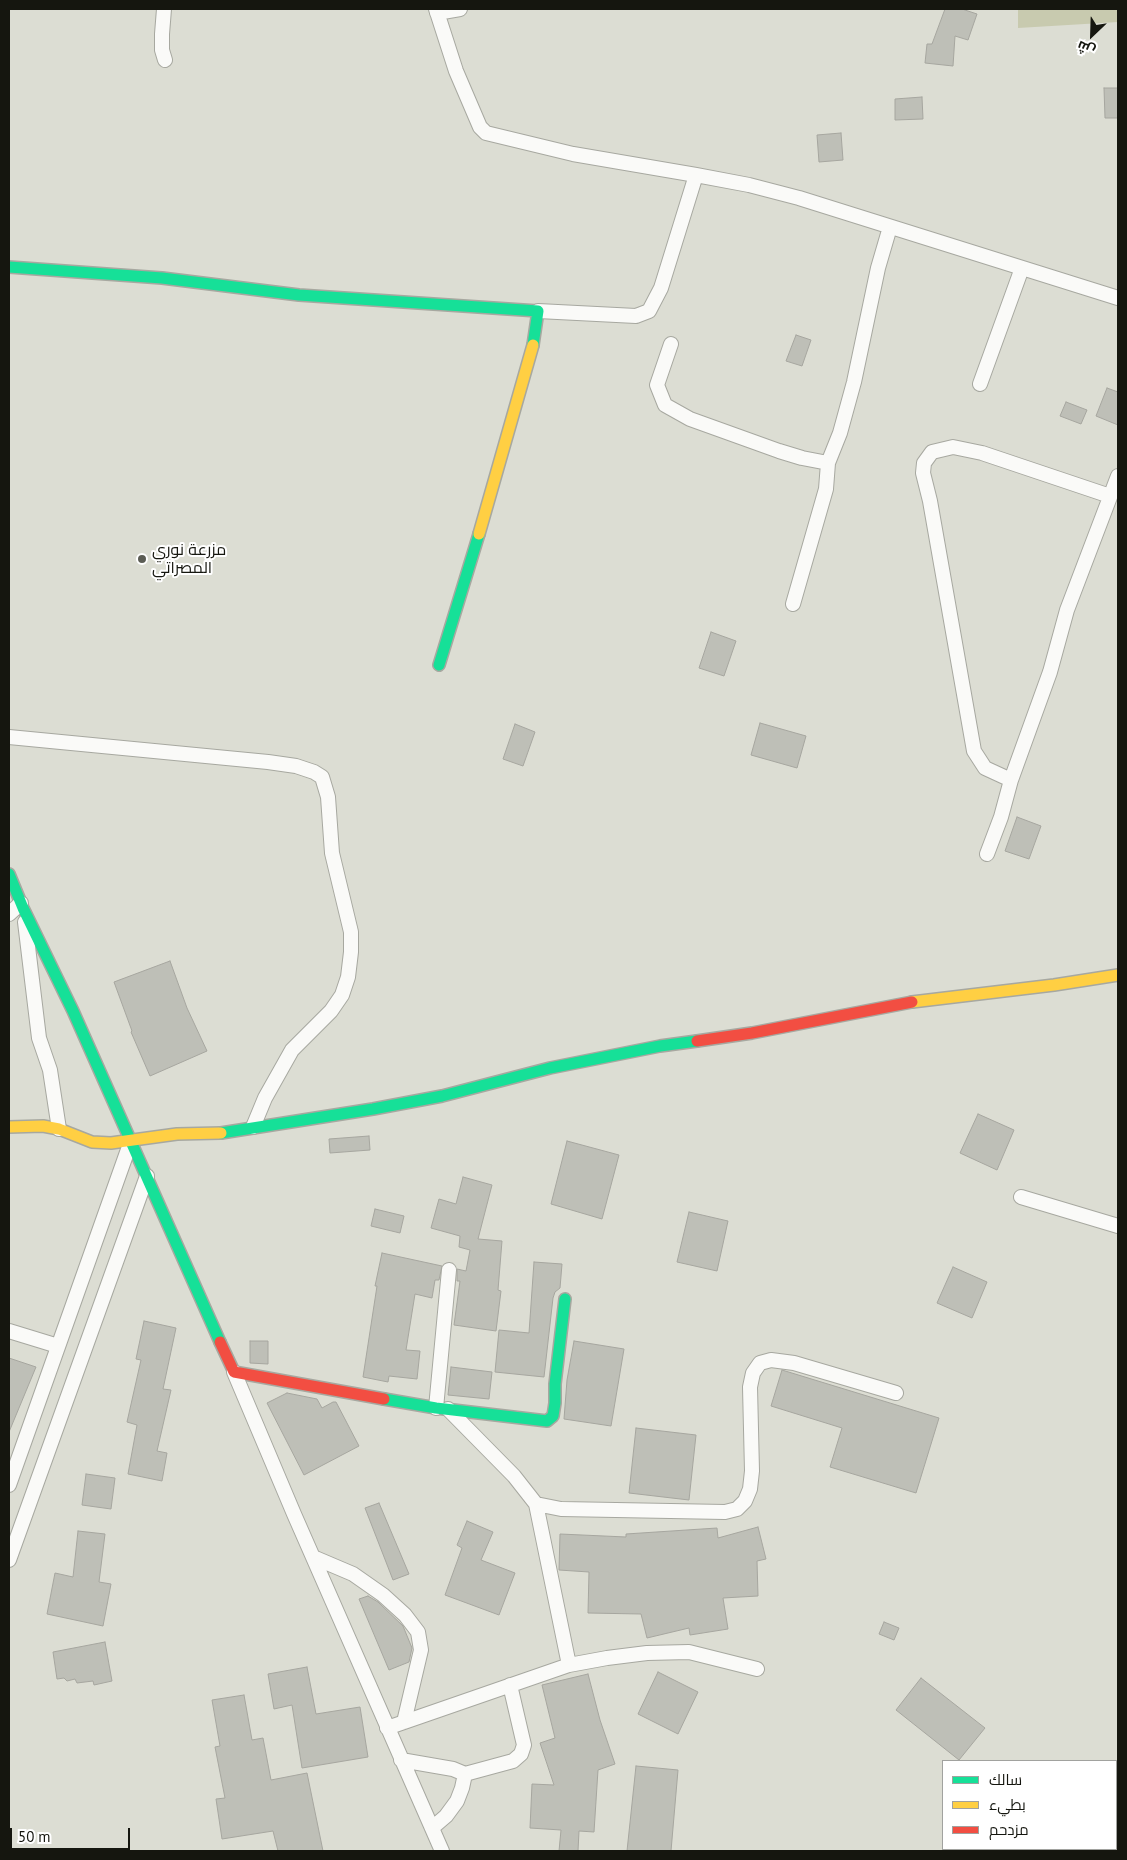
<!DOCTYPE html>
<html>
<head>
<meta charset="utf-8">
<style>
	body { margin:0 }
	#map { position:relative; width:1127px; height:1860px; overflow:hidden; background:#dcddd3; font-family:"PT Sans",Cairo,sans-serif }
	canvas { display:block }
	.frame { position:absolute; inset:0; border:10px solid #15160f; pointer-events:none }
	.legend { position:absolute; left:942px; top:1760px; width:175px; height:90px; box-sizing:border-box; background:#fff; border:1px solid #a1a29f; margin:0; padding:6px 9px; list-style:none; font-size:15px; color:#15160f }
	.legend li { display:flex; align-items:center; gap:10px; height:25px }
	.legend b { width:25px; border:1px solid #a1a29f }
	.north { position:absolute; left:1067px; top:10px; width:50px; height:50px; -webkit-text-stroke:4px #fff; paint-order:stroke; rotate:204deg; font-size:14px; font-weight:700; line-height:20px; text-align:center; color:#15160f }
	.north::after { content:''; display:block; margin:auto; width:18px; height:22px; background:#15160f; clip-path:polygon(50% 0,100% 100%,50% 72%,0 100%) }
	.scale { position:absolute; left:10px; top:1828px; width:120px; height:22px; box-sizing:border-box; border:2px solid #15160f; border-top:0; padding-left:6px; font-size:15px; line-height:18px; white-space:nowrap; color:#15160f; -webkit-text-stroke:4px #fff; paint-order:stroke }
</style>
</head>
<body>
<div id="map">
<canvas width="1127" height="1860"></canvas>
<div class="frame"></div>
<ul class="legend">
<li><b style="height:6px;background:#16e098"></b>سالك</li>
<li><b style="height:6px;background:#ffcf43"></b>بطيء</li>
<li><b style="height:6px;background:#f24e42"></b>مزدحم</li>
</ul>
<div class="north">ش</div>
<div class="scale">50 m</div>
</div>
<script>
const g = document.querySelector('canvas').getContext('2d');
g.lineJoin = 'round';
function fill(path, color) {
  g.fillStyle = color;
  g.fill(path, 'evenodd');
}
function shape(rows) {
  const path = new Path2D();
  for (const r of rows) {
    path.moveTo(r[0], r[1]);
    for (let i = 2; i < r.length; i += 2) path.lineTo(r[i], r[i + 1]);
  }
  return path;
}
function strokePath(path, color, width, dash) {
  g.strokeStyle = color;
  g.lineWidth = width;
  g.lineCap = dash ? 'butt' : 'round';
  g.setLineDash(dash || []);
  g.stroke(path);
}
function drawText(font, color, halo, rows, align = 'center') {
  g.font = font + ' "PT Sans",Cairo,sans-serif';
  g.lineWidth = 4;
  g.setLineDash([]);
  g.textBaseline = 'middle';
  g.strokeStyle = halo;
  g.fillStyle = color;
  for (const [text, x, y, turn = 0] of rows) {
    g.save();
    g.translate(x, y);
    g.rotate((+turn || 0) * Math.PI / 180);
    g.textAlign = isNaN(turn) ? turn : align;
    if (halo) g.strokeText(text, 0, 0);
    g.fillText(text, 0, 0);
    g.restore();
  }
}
const green = shape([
	[1018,9,1118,9,1118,22,1018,28]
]);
const building = shape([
	[945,9,962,9,977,14,968,40,955,36,953,66,925,63,927,44,932,44,945,9],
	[1104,88,1118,88,1118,118,1105,118,1104,88],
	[922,97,923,119,895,120,895,99,922,97],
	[841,133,843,160,819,162,817,135,841,133],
	[796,335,811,340,802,366,786,361,796,335],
	[1107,388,1118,392,1118,425,1096,416,1107,388],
	[1066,402,1087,410,1081,424,1060,416,1066,402],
	[711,632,736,641,724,676,699,668,711,632],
	[760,723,806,736,797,768,751,755,760,723],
	[515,724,535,732,523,766,503,759,515,724],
	[1017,817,1041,826,1029,859,1005,851,1017,817],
	[170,961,187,1008,207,1051,150,1076,131,1032,132,1031,114,982,170,961],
	[978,1114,1014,1130,997,1170,960,1153,978,1114],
	[369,1136,370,1150,330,1153,329,1139,369,1136],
	[567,1141,619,1155,602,1219,551,1204,567,1141],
	[463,1177,492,1185,478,1239,502,1241,498,1290,501,1291,496,1331,454,1325,460,1281,457,1281,457,1269,466,1271,470,1250,459,1247,460,1236,431,1228,439,1199,456,1204,463,1177],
	[375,1209,404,1216,400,1233,371,1226,375,1209],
	[689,1212,728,1221,717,1271,677,1262,689,1212],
	[382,1253,442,1266,439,1280,435,1280,432,1298,415,1294,406,1350,420,1351,417,1379,389,1376,388,1382,363,1377,377,1286,375,1286,382,1253],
	[534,1262,562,1264,560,1288,555,1292,553,1298,544,1377,495,1372,499,1330,529,1333,534,1262],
	[953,1267,987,1282,972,1318,937,1303,953,1267],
	[144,1321,176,1328,163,1389,171,1390,157,1451,167,1453,162,1481,128,1474,137,1425,127,1422,141,1360,136,1359,144,1321],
	[250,1341,268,1341,268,1364,250,1363,250,1341],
	[574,1341,624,1349,611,1426,564,1419,567,1380,574,1341],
	[9,1358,36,1367,9,1432,9,1358],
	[451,1367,492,1372,489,1399,448,1395,451,1367],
	[782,1370,939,1418,916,1493,830,1467,842,1428,771,1406,782,1370],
	[287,1393,317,1399,322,1408,333,1402,336,1402,359,1446,304,1475,267,1403,287,1393],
	[636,1428,696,1435,689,1500,629,1493,636,1428],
	[86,1474,115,1478,111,1509,82,1505,86,1474],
	[379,1503,409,1574,393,1580,365,1508,379,1503],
	[467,1521,493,1532,481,1560,515,1573,499,1615,445,1595,462,1548,457,1545,467,1521],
	[758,1527,766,1559,757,1561,758,1596,723,1598,728,1629,690,1635,689,1628,647,1638,641,1614,588,1613,589,1572,559,1570,560,1534,626,1537,626,1534,717,1528,718,1538,758,1527],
	[78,1531,105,1534,99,1582,111,1584,103,1626,47,1614,55,1573,73,1577,78,1531],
	[368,1596,378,1602,403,1626,412,1648,409,1662,389,1670,359,1599,368,1596],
	[884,1622,899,1628,894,1640,879,1634,884,1622],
	[105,1642,112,1681,94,1685,93,1681,77,1683,75,1679,67,1681,64,1678,57,1679,53,1652,105,1642],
	[307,1667,316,1714,360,1707,368,1757,302,1768,292,1705,274,1709,268,1674,307,1667],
	[658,1672,698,1692,678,1734,638,1714,658,1672],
	[588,1674,600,1720,615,1764,598,1770,594,1832,579,1831,578,1851,559,1851,561,1830,530,1828,532,1784,554,1785,540,1743,555,1738,542,1685,588,1674],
	[921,1678,985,1728,959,1760,896,1710,921,1678],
	[244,1695,252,1740,263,1738,271,1780,307,1773,323,1851,278,1851,273,1831,222,1839,216,1799,225,1798,215,1747,220,1746,212,1700,244,1695],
	[636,1766,678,1770,671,1851,627,1851,636,1766]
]);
const street = shape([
	[164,9,162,34,162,50,165,60],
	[436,9,456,71,480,127,486,133,573,154,696,175,749,185,799,198,1118,298],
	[437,13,460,9],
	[538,311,636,316,649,311,661,288,696,175],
	[671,344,657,385,665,405,690,419,779,451,802,458,828,463],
	[980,384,1022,268],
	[793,604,826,489,828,463,840,433,854,382,878,268,890,227],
	[9,737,268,762,296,766,314,772,322,777,328,797,332,853,351,932,351,952,348,977,342,995,331,1011,292,1050,265,1098,253,1127],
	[1011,780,985,768,974,751,930,501,923,473,924,463,932,452,953,447,982,453,1110,496],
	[987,854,1001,817,1011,780,1050,672,1067,610,1118,476],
	[9,914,21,903],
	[25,922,39,1038,50,1070,59,1129],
	[1021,1197,1118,1226],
	[9,1331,58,1346],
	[234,1372,294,1514,442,1851],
	[436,1408,449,1270],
	[448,1409,514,1476,536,1504,561,1509,725,1512,737,1509,745,1501,750,1489,752,1471,750,1387,753,1373,760,1363,771,1360,794,1363,896,1393],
	[9,1485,131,1141],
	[536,1504,569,1665],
	[313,1557,353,1574,383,1595,405,1615,418,1632,421,1650,404,1722],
	[9,1560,147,1176],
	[387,1728,569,1665,607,1658,647,1653,689,1652,757,1669],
	[401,1760,453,1769,465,1774,513,1761,521,1754,524,1745,510,1685],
	[432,1828,446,1816,457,1801,462,1788,465,1774],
	[1033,1849,1037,1851]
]);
const fast = shape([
	[9,267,162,278,299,295,538,311,533,345],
	[439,665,479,534],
	[9,874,23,908,73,1011,220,1342],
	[221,1133,373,1109,442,1096,550,1068,660,1046,697,1041],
	[384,1399,436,1408,547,1421,553,1416,555,1403,555,1384,565,1299]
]);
const slow = shape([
	[479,534,533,345],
	[912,1002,1054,985,1118,975],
	[9,1127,43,1126,59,1129,92,1142,111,1143,177,1134,221,1133]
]);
const jam = shape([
	[697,1041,752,1033,912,1002],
	[220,1342,234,1372,384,1399]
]);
const markers = [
	[142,559,5,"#5b5c54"]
];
const poiNames = [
	["مزرعة نوري",152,550],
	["المصراتي",152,568]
];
fill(green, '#c8caaf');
fill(building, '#bebfb7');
strokePath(building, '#a6a69f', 1);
strokePath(street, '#a7a8a0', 16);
strokePath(fast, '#a7a8a0', 14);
strokePath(slow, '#a7a8a0', 14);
strokePath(jam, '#a7a8a0', 14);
strokePath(street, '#fafaf8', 14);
strokePath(fast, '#16e098', 11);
strokePath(slow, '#ffcf43', 11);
strokePath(jam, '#f24e42', 11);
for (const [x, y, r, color] of markers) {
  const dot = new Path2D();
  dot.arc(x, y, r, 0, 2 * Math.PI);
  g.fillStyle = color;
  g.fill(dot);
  strokePath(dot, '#fff', 2);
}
drawText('16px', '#15160f', '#fff', poiNames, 'left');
</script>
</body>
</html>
